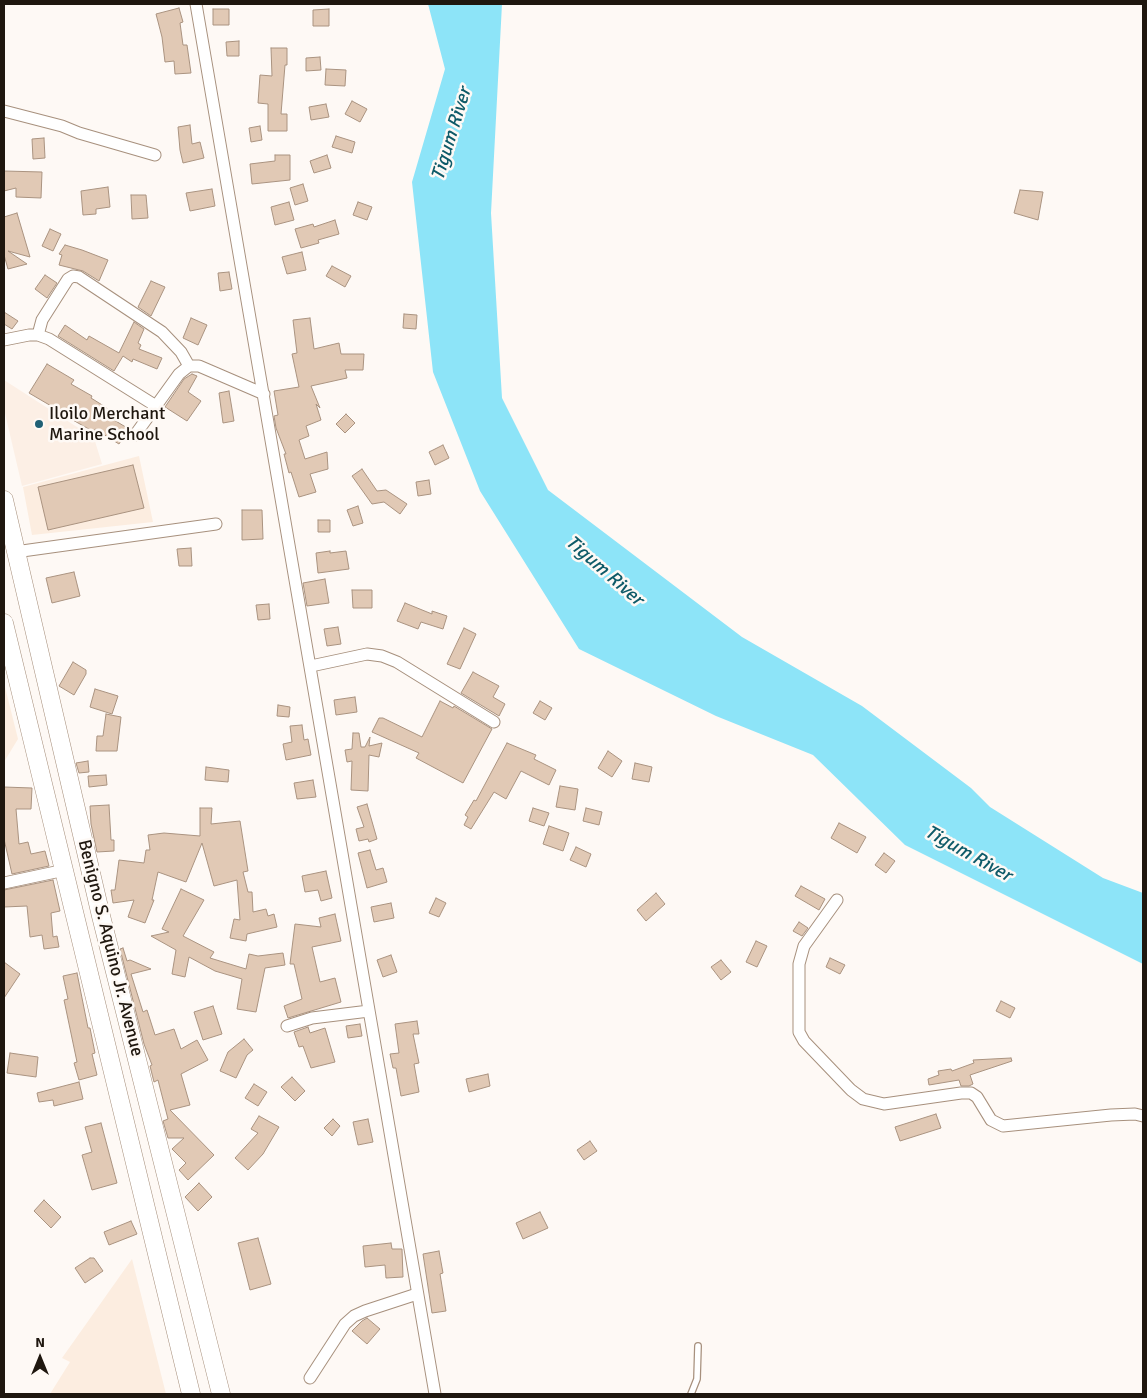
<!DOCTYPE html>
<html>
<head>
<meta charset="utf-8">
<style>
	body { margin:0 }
	#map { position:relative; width:1147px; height:1398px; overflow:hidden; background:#fef9f5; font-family:Signika,sans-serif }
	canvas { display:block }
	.frame { position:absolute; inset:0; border:5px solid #1f170f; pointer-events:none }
	.north { position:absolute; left:15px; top:1333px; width:50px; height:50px; -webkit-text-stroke:4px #fef9f5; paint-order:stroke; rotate:0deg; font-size:14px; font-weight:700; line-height:20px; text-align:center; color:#1f170f }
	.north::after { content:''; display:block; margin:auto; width:18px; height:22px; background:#1f170f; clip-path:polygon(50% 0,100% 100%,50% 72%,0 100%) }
</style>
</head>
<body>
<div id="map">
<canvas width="1147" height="1398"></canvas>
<div class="frame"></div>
<div class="north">N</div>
</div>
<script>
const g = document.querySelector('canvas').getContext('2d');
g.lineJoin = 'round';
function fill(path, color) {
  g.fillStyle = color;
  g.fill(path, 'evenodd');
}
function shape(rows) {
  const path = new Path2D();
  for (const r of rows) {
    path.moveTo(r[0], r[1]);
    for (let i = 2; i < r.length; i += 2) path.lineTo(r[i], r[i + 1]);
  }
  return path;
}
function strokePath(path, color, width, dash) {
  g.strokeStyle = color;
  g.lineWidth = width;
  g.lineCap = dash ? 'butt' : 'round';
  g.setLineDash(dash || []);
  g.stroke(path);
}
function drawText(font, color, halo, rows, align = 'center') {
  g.font = font + ' Signika,sans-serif';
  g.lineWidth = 5;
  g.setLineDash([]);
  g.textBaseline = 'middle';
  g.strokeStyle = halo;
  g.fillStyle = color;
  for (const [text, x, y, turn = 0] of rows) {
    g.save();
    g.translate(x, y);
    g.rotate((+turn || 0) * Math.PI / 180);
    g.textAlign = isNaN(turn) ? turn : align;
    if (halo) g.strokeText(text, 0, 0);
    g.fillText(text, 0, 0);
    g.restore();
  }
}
const industrial = shape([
	[139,456,153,522,32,535,23,487],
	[4,683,18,739,4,762],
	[132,1259,166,1394,50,1394,70,1362,62,1358]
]);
const built = shape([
	[4,380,94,438,102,464,22,486,4,409]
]);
const water = shape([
	[428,4,502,4,491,213,502,398,548,490,742,637,862,706,971,788,990,807,1103,878,1143,893,1143,964,905,845,813,755,716,716,579,649,480,491,433,372,412,182,445,69]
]);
const building = shape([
	[179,8,183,22,180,23,183,45,187,45,191,73,175,74,174,61,165,62,162,37,156,14,179,8],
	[213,9,229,9,229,25,213,25,213,9],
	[329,9,329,26,313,26,313,10,329,9],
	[239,41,239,56,227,56,226,42,239,41],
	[271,48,287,48,287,65,285,65,281,114,287,114,287,131,268,131,268,104,258,103,260,75,272,76,271,48],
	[320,57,321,70,306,71,306,58,320,57],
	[326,69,346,70,345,86,325,85,326,69],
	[352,101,367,109,360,122,345,114,352,101],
	[326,104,329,117,311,120,309,107,326,104],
	[190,125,192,144,200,142,204,158,183,163,180,150,178,127,190,125],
	[260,126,262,140,251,142,249,128,260,126],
	[336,136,355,142,352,153,332,147,336,136],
	[44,138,45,158,33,159,32,139,44,138],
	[275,155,290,155,290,180,252,184,250,164,275,161,275,155],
	[327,155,331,168,314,173,310,161,327,155],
	[4,171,42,172,41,198,16,197,16,188,4,191,4,171],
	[303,184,308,201,295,205,290,188,303,184],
	[108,187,110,207,96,209,96,214,83,215,81,191,108,187],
	[212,189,215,206,190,211,186,193,212,189],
	[1020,190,1043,192,1038,220,1014,213,1020,190],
	[131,195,146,195,148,218,132,219,131,195],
	[289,202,294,220,275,225,271,207,289,202],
	[358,202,372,207,367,220,353,215,358,202],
	[17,213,30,257,8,251,27,264,8,269,4,255,4,217,17,213],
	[335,220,339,234,318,240,319,243,301,248,295,229,313,224,314,227,335,220],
	[50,229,61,234,53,251,42,246,50,229],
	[65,245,82,250,108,260,99,281,83,271,59,265,62,255,59,254,65,245],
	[302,252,306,270,287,274,282,257,302,252],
	[332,266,351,276,345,287,326,276,332,266],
	[229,272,232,289,220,291,218,273,229,272],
	[45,275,57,283,47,298,35,289,45,275],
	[151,281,165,287,151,316,138,307,151,281],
	[4,312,18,321,12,329,4,324,4,312],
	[404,314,417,315,416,329,403,328,404,314],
	[191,318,207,325,198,345,183,338,191,318],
	[310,318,314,349,339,343,341,354,364,354,363,370,345,370,347,378,311,386,320,408,316,404,321,420,306,426,309,436,299,440,305,459,327,452,328,469,310,474,316,492,299,497,291,472,289,473,284,454,286,454,276,428,274,416,278,415,274,391,299,387,292,354,297,353,293,320,310,318],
	[134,322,144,329,138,343,141,345,139,349,162,358,157,369,133,359,132,362,123,356,114,371,58,336,65,325,87,340,89,336,119,353,134,322],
	[47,364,74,380,71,384,92,396,91,398,107,408,104,414,129,429,119,444,95,429,94,432,57,411,58,410,29,393,47,364],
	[192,374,197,376,188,392,201,401,187,421,165,407,184,379,192,374],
	[229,391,234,421,223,423,219,393,229,391],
	[346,414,355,423,345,433,336,424,346,414],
	[443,445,449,458,435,465,429,452,443,445],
	[133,465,144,508,48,530,38,487,133,465],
	[362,469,377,491,386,490,407,504,400,514,384,502,372,504,352,476,362,469],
	[429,480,431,494,418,496,416,482,429,480],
	[358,506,363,523,353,526,347,510,358,506],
	[242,510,262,510,263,539,242,540,242,510],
	[318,520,330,520,330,532,318,532,318,520],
	[191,548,192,566,179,566,177,549,191,548],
	[330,551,330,553,346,551,349,569,318,573,316,553,330,551],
	[74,572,80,596,52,603,46,578,74,572],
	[325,579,329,603,307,606,303,583,325,579],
	[352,590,372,590,372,608,353,608,352,590],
	[405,603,432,614,432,611,447,616,443,629,421,622,418,629,397,621,405,603],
	[269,604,270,619,258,620,256,605,269,604],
	[338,627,341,644,327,646,324,629,338,627],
	[464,628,476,634,460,669,447,664,464,628],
	[73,662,86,670,86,674,74,695,59,686,73,662],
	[473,672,499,686,493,697,505,704,499,716,461,693,473,672],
	[95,689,118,696,112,714,90,707,95,689],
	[355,697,357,712,336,715,334,700,355,697],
	[440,701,453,708,454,706,492,729,463,783,416,758,419,753,372,732,379,718,383,718,422,737,440,701],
	[540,701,552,708,545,720,533,713,540,701],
	[278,705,290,707,289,717,277,716,278,705],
	[106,714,121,717,117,751,96,751,97,736,103,736,106,714],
	[302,725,304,740,308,739,311,755,286,760,283,744,292,742,290,726,302,725],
	[353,733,359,733,361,747,365,747,370,737,369,746,382,743,379,757,369,755,368,791,351,790,352,761,347,762,345,750,352,749,353,733],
	[507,743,536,755,534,759,556,770,549,785,521,771,506,799,494,792,471,829,464,825,468,817,465,815,474,800,476,801,507,743],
	[608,751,622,761,612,777,598,768,608,751],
	[88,761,89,772,79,773,76,763,88,761],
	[635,763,652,767,649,782,632,779,635,763],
	[206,767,229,770,228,782,205,780,206,767],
	[106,775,107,785,89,787,88,776,106,775],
	[313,780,316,797,297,799,294,783,313,780],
	[560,786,578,789,575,810,556,807,560,786],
	[4,787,32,788,31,809,16,809,19,844,28,842,31,854,45,851,49,866,12,874,4,839,4,787],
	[367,804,377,839,369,842,368,839,359,841,356,829,364,827,357,807,367,804],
	[109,805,111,840,114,840,114,851,97,852,91,824,90,806,109,805],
	[200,808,212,808,211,824,240,821,248,871,243,872,248,892,252,892,253,912,266,909,268,916,274,914,277,927,247,934,246,941,230,938,234,919,240,920,237,880,214,886,202,843,186,882,158,872,152,900,154,900,145,923,128,917,134,900,113,903,111,890,115,890,119,860,144,863,146,850,150,850,148,835,164,833,200,836,200,808],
	[533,808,549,813,544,826,529,821,533,808],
	[586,808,602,812,599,825,583,821,586,808],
	[839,823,866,837,857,853,831,838,839,823],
	[549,826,569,833,563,851,543,844,549,826],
	[576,847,591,854,586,867,570,860,576,847],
	[370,850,376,870,383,868,387,882,367,888,358,853,370,850],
	[884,853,895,861,886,873,875,865,884,853],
	[326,871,332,898,321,901,318,890,305,892,302,876,326,871],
	[53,880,60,911,51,913,53,937,57,936,59,947,44,949,42,935,30,937,27,906,4,907,4,890,53,880],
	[801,886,825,899,819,910,795,896,801,886],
	[181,889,204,900,183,936,214,952,210,958,246,969,249,954,258,956,283,953,285,965,265,968,256,1012,237,1009,242,979,215,971,189,957,185,977,172,974,176,950,151,936,169,932,162,929,181,889],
	[656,893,665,904,646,921,637,910,656,893],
	[436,898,446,903,439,917,429,913,436,898],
	[391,903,394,918,374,922,371,907,391,903],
	[335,914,341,941,312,947,320,982,335,978,341,1002,288,1018,284,1006,302,999,294,964,290,964,295,924,321,927,319,918,335,914],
	[799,922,808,928,802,936,793,931,799,922],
	[756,941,767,946,757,967,746,962,756,941],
	[123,948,127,961,130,960,151,969,131,974,143,1012,147,1010,155,1035,174,1029,181,1049,197,1040,208,1060,181,1074,190,1105,170,1110,214,1155,188,1180,179,1170,186,1163,172,1149,184,1138,168,1138,163,1121,168,1119,158,1080,154,1082,150,1066,152,1065,144,1044,120,949,123,948],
	[391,955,397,972,383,977,377,960,391,955],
	[830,958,845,965,840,974,826,967,830,958],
	[721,960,731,972,721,980,711,967,721,960],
	[4,962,20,974,4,998,4,962],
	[77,973,88,1028,90,1028,95,1053,92,1054,97,1075,79,1080,74,1063,77,1062,64,1000,68,999,63,976,77,973],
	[1001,1001,1015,1008,1010,1018,996,1011,1001,1001],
	[213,1006,222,1034,203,1040,194,1012,213,1006],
	[417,1021,419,1034,413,1034,419,1063,414,1064,419,1092,401,1096,396,1068,393,1068,390,1054,399,1053,395,1024,417,1021],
	[360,1024,362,1036,348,1038,346,1026,360,1024],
	[308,1027,310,1033,325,1028,335,1062,311,1068,303,1046,299,1047,294,1032,308,1027],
	[244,1039,253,1050,247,1055,236,1078,220,1071,228,1052,244,1039],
	[10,1053,38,1057,36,1077,7,1073,10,1053],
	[1011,1058,1012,1061,970,1075,973,1084,969,1086,961,1086,959,1080,929,1085,928,1079,939,1075,938,1071,951,1069,952,1071,974,1063,973,1060,1011,1058],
	[488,1074,490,1086,469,1092,466,1079,488,1074],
	[292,1077,305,1091,295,1101,281,1087,292,1077],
	[79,1082,83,1099,54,1106,53,1100,39,1102,37,1093,79,1082],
	[254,1084,267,1092,258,1106,245,1098,254,1084],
	[936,1114,941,1128,900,1141,895,1127,936,1114],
	[259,1116,279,1127,263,1154,248,1170,235,1158,258,1133,251,1129,259,1116],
	[333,1119,340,1126,332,1136,324,1128,333,1119],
	[368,1119,373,1142,358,1145,353,1122,368,1119],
	[101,1123,117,1183,92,1190,82,1155,92,1152,85,1127,101,1123],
	[590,1141,597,1151,584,1160,577,1150,590,1141],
	[199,1183,212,1197,198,1211,185,1197,199,1183],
	[44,1200,61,1217,51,1228,34,1211,44,1200],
	[540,1212,548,1228,523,1239,516,1223,540,1212],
	[131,1221,137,1234,109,1245,104,1232,131,1221],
	[258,1238,271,1284,250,1290,238,1243,258,1238],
	[391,1243,392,1249,402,1249,403,1277,386,1278,385,1265,365,1267,363,1246,391,1243],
	[439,1251,443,1273,440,1274,446,1311,432,1313,423,1254,439,1251],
	[90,1258,94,1258,103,1271,85,1283,75,1268,90,1258],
	[367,1318,380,1329,367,1344,352,1331,362,1321,367,1318]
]);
const lane = shape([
	[691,1394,697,1379,698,1346]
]);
const street = shape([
	[196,4,435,1394],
	[4,111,62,126,79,133,155,155],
	[38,335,42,320,68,279,73,276,79,277,162,332,181,352,189,366],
	[4,340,29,335,38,335,49,339,156,406],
	[135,435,179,374,189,366,199,366,264,394],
	[15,552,216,524],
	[311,666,367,654,382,656,397,662,494,722],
	[4,883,65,870],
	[837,900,804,946,799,964,799,1032,804,1041,851,1090,863,1099,884,1104,961,1093,971,1093,977,1097,991,1120,1003,1126,1111,1115,1135,1114,1143,1116],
	[287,1026,312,1018,369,1011],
	[310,1378,345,1324,354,1316,365,1311,417,1294]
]);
const primary = shape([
	[4,500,101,916,221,1394],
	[4,623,191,1394]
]);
const markers = [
	[39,424,5,"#206075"]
];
const poiNames = [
	["Iloilo Merchant",49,414],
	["Marine School",49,435]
];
const streetNames = [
	["Benigno S. Aquino Jr. Avenue",110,948,76]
];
const waterNames = [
	["Tigum River",452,134,-73],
	["Tigum River",604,571,41],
	["Tigum River",968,854,29]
];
fill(industrial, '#fcede0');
fill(built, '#fcefe5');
fill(water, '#8de4f8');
fill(building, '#e1c9b5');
strokePath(building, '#aa9380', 1);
strokePath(lane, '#a7907d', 8);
strokePath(street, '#a7907d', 13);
strokePath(primary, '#a7907d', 19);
strokePath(lane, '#fff', 5.5);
strokePath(street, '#fff', 11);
strokePath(primary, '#fff', 18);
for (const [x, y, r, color] of markers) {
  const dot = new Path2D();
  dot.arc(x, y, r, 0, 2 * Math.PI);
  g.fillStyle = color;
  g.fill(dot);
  strokePath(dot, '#fef9f5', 2);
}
drawText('18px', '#1f170f', '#fef9f5', poiNames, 'left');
drawText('18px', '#1f170f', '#fef9f5', streetNames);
drawText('italic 19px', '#0e5a68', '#fef9f5', waterNames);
</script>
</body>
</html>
